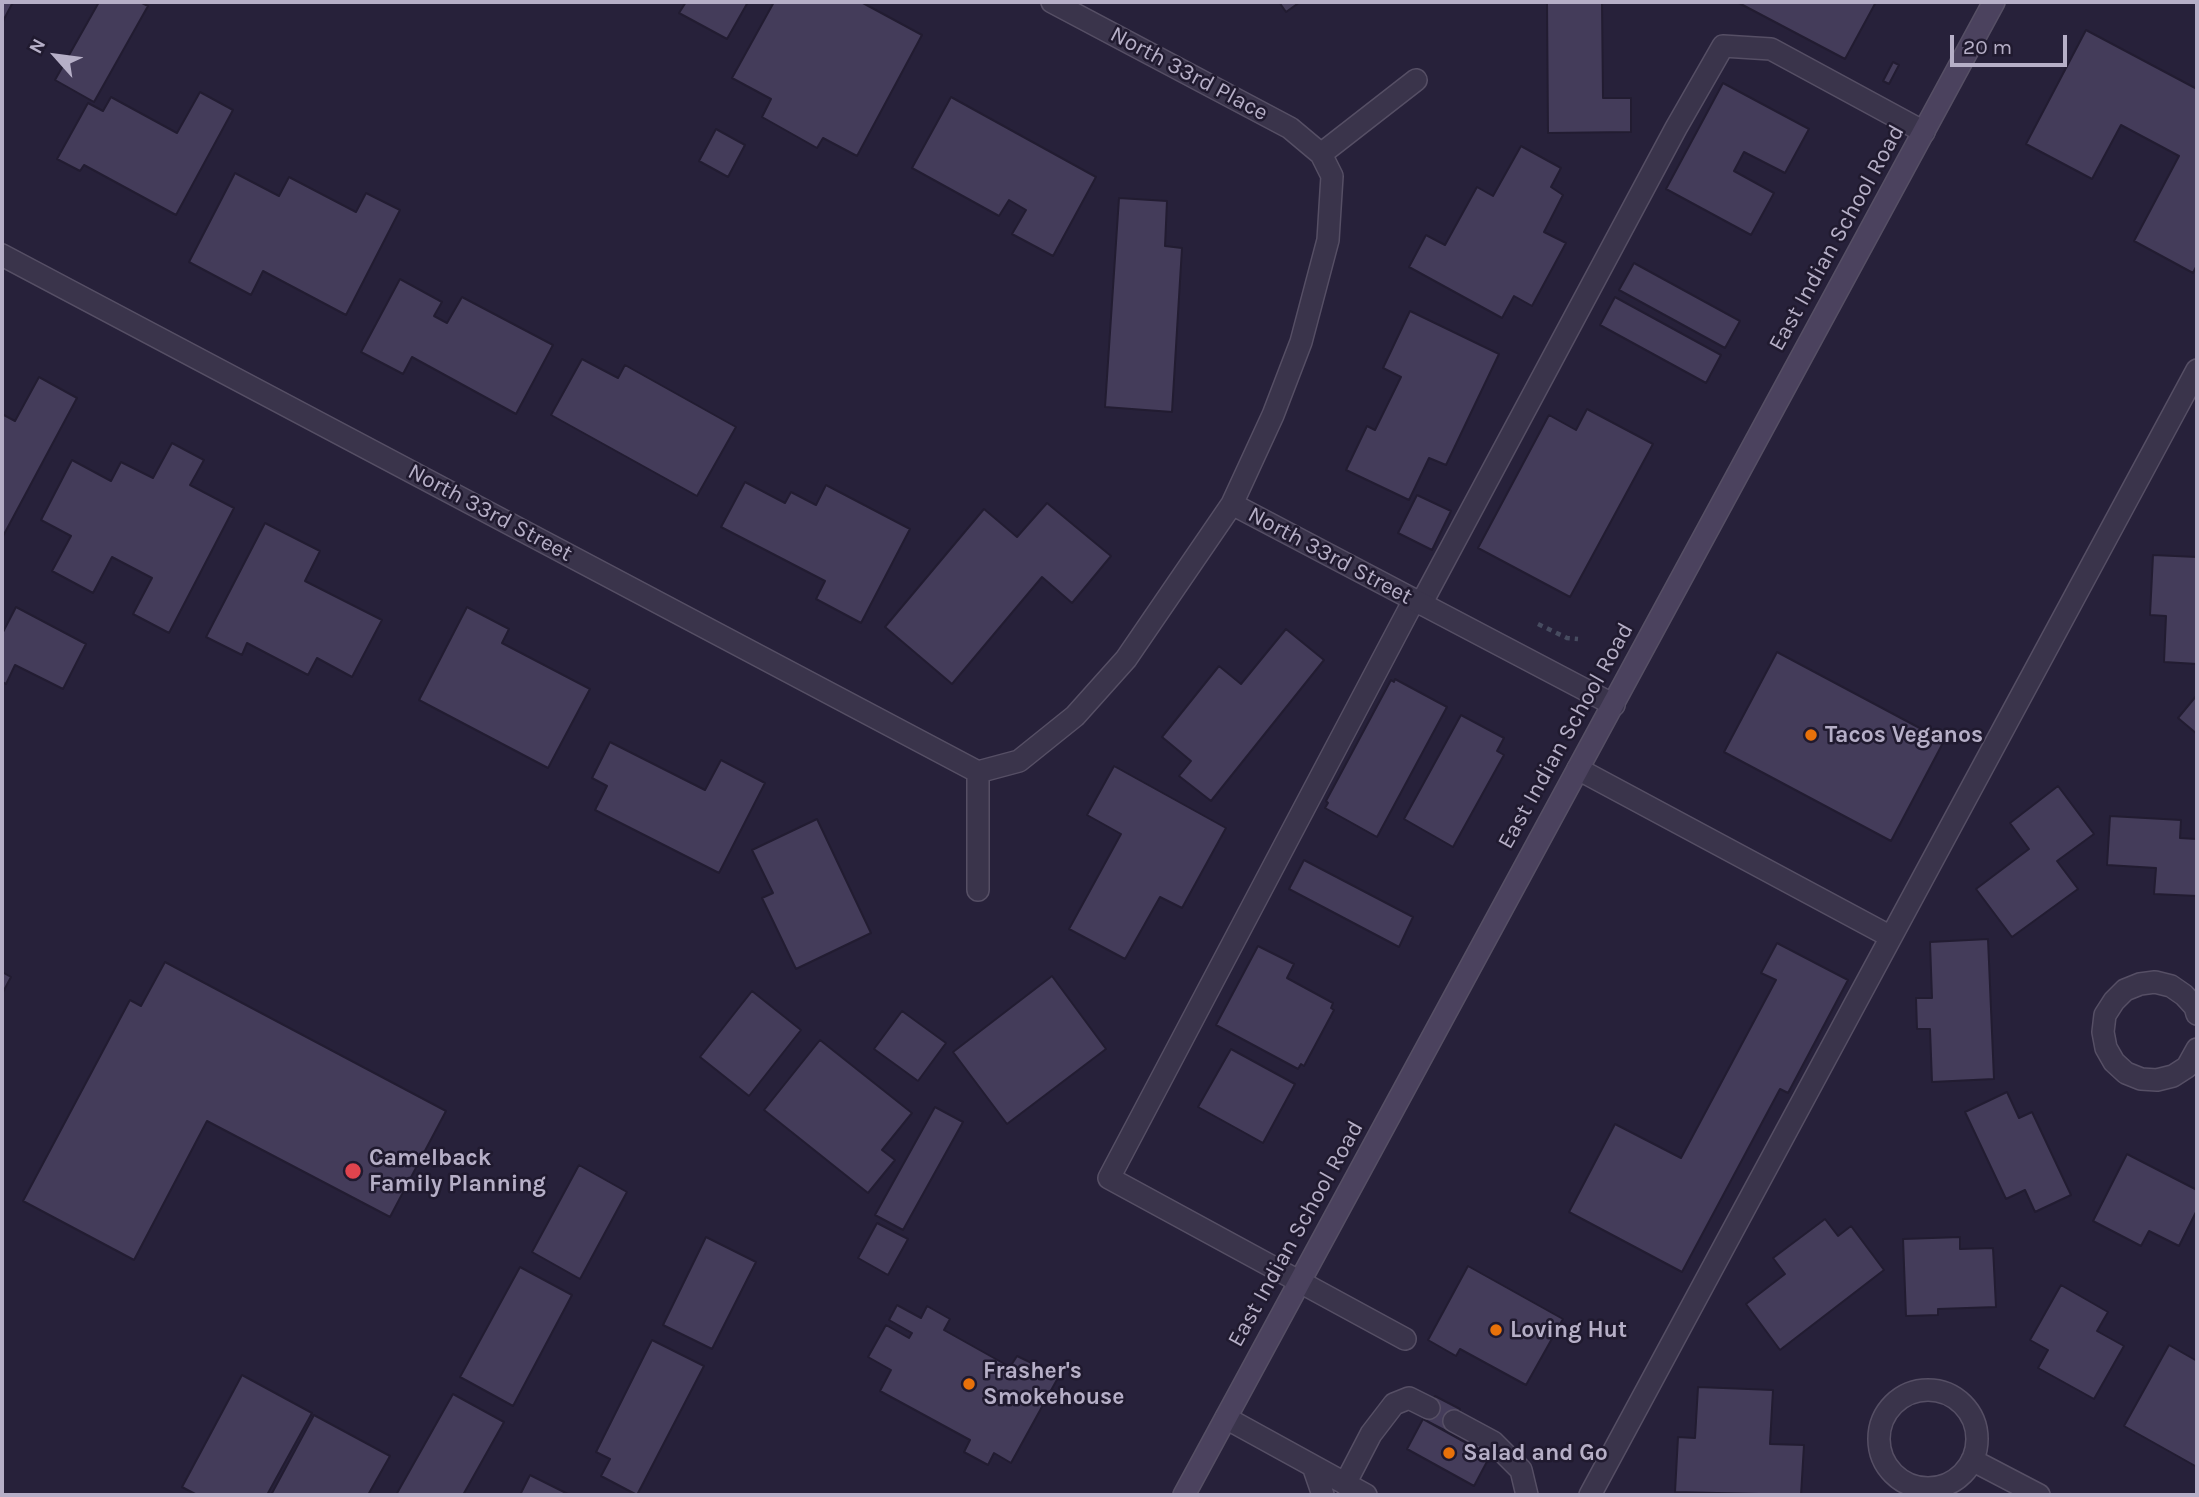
<!DOCTYPE html>
<html>
<head>
<meta charset="utf-8">
<style>
	body { margin:0 }
	#map { position:relative; width:2199px; height:1497px; overflow:hidden; background:#27213a; font-family:Karla,sans-serif }
	canvas { display:block }
	.frame { position:absolute; inset:0; border:4px solid #b6afc7; pointer-events:none }
	.north { position:absolute; left:21px; top:21px; width:70px; height:70px; -webkit-text-stroke:5px #201a2f; paint-order:stroke; rotate:298deg; font-size:19px; font-weight:700; line-height:28px; text-align:center; color:#b6afc7 }
	.north::after { content:''; display:block; margin:auto; width:24px; height:32px; background:#b6afc7; clip-path:polygon(50% 0,100% 100%,50% 72%,0 100%) }
	.scale { position:absolute; left:1950px; top:35px; width:117px; height:32px; box-sizing:border-box; border:4px solid #b6afc7; border-top:0; padding-left:9px; font-size:21px; line-height:24px; white-space:nowrap; color:#b6afc7; -webkit-text-stroke:5px #201a2f; paint-order:stroke }
</style>
</head>
<body>
<div id="map">
<canvas width="2199" height="1497"></canvas>
<div class="frame"></div>
<div class="north">N</div>
<div class="scale">20 m</div>
</div>
<script>
const g = document.querySelector('canvas').getContext('2d');
g.lineJoin = 'round';
function fill(path, color) {
  g.fillStyle = color;
  g.fill(path, 'evenodd');
}
function shape(rows) {
  const path = new Path2D();
  for (const r of rows) {
    if (r.length === 3) {
      path.moveTo(r[0] + r[2], r[1]);
      path.arc(r[0], r[1], r[2], 0, 2 * Math.PI);
      continue;
    }
    path.moveTo(r[0], r[1]);
    for (let i = 2; i < r.length; i += 2) path.lineTo(r[i], r[i + 1]);
  }
  return path;
}
function strokePath(path, color, width, dash) {
  g.strokeStyle = color;
  g.lineWidth = width;
  g.lineCap = dash ? 'butt' : 'round';
  g.setLineDash(dash || []);
  g.stroke(path);
}
function drawText(font, color, halo, rows, align = 'center') {
  g.font = font + ' Karla,sans-serif';
  g.lineWidth = 5;
  g.setLineDash([]);
  g.textBaseline = 'middle';
  g.strokeStyle = halo;
  g.fillStyle = color;
  for (const [text, x, y, turn = 0] of rows) {
    g.save();
    g.translate(x, y);
    g.rotate((+turn || 0) * Math.PI / 180);
    g.textAlign = isNaN(turn) ? turn : align;
    if (halo) g.strokeText(text, 0, 0);
    g.fillText(text, 0, 0);
    g.restore();
  }
}
const building = shape([
	[2,2,13,2,2,23,2,2],
	[99,2,140,2,148,6,94,102,55,80,99,2],
	[686,2,748,2,727,39,679,13,686,2],
	[774,2,861,2,922,35,857,156,823,138,817,148,762,117,771,99,732,78,774,2],
	[1279,2,1300,2,1286,12,1279,2],
	[1547,2,1602,2,1603,98,1631,98,1631,132,1548,133,1547,2],
	[1737,2,1876,2,1845,59,1737,2],
	[2086,30,2197,89,2197,265,2193,273,2134,241,2179,156,2121,125,2092,179,2026,144,2086,30],
	[1893,62,1899,65,1889,84,1883,81,1893,62],
	[1723,83,1809,129,1785,173,1744,152,1734,171,1774,193,1751,235,1666,189,1723,83],
	[200,92,233,110,176,215,84,165,80,171,57,159,88,103,103,111,111,97,177,133,200,92],
	[951,97,1096,177,1053,256,1012,234,1026,210,1009,200,999,216,912,168,951,97],
	[716,129,745,145,728,177,699,161,716,129],
	[1521,146,1561,168,1551,187,1563,195,1544,232,1566,243,1532,306,1514,296,1502,318,1409,267,1426,235,1445,245,1477,187,1493,196,1521,146],
	[235,173,279,196,289,177,356,212,366,193,400,210,346,315,263,271,251,295,189,262,235,173],
	[1119,198,1167,201,1165,246,1182,248,1172,412,1105,407,1119,198],
	[1634,263,1740,321,1725,348,1619,290,1634,263],
	[400,279,442,302,434,316,447,323,462,297,553,345,516,414,412,357,403,374,361,352,400,279],
	[1615,297,1721,355,1706,383,1600,325,1615,297],
	[1410,311,1499,354,1446,465,1429,458,1409,500,1346,470,1367,426,1375,430,1401,377,1383,368,1410,311],
	[582,359,618,378,625,365,736,427,697,496,551,415,582,359],
	[39,377,77,398,2,538,2,414,15,421,39,377],
	[1587,409,1653,444,1570,597,1478,548,1549,415,1576,430,1587,409],
	[172,443,204,460,190,485,234,508,169,633,133,614,152,578,112,557,93,593,52,571,71,536,41,520,72,460,111,481,121,462,153,478,172,443],
	[745,482,785,503,791,492,816,505,826,485,910,529,861,623,816,599,825,581,721,527,745,482],
	[1417,495,1451,511,1432,550,1398,533,1417,495],
	[1047,503,1111,556,1072,603,1042,577,952,684,885,627,984,509,1017,537,1047,503],
	[265,523,320,551,305,581,382,620,352,677,317,658,308,675,247,643,242,655,206,637,265,523],
	[2153,555,2197,557,2197,664,2164,662,2166,616,2150,615,2153,555],
	[16,607,86,644,63,689,15,665,6,684,2,682,2,634,16,607],
	[467,607,509,629,502,643,590,689,548,768,419,700,467,607],
	[1286,629,1324,660,1211,801,1179,776,1191,761,1162,737,1219,666,1241,684,1286,629],
	[1777,652,1944,741,1891,841,1724,752,1777,652],
	[1395,679,1447,707,1377,837,1325,808,1328,803,1326,801,1391,680,1394,682,1395,679],
	[2197,695,2197,734,2178,718,2197,695],
	[1461,715,1504,738,1497,751,1504,755,1453,847,1404,819,1461,715],
	[610,742,705,790,721,760,765,783,719,873,595,810,607,786,592,778,610,742],
	[1114,766,1226,828,1182,908,1160,897,1125,959,1069,929,1121,834,1087,815,1114,766],
	[2058,786,2094,834,2057,861,2078,889,2012,937,1976,889,2029,849,2010,823,2058,786],
	[2110,816,2181,820,2180,838,2197,839,2197,896,2154,894,2156,868,2107,865,2110,816],
	[817,819,871,933,796,969,762,898,773,893,752,850,817,819],
	[1304,860,1413,917,1399,947,1289,889,1304,860],
	[1988,939,1994,1079,1932,1082,1930,1029,1917,1029,1916,998,1932,998,1930,942,1988,939],
	[1777,943,1848,980,1788,1093,1780,1089,1682,1272,1569,1212,1615,1124,1681,1158,1776,980,1761,973,1777,943],
	[1258,946,1294,964,1287,978,1333,1003,1331,1008,1334,1010,1304,1066,1301,1064,1298,1069,1216,1025,1258,946],
	[165,962,446,1111,390,1217,207,1121,134,1260,23,1201,130,1000,141,1006,165,962],
	[2,972,11,977,2,994,2,972],
	[1052,976,1106,1049,1007,1124,953,1052,1052,976],
	[752,991,801,1030,749,1096,700,1057,752,991],
	[902,1011,946,1043,918,1081,874,1049,902,1011],
	[820,1040,912,1113,882,1150,895,1160,868,1193,764,1110,820,1040],
	[1231,1049,1295,1084,1263,1143,1198,1107,1231,1049],
	[2007,1092,2019,1118,2032,1112,2071,1195,2035,1212,2025,1190,2006,1199,1965,1112,2007,1092],
	[935,1107,963,1122,903,1230,875,1215,935,1107],
	[2127,1154,2197,1190,2197,1210,2179,1246,2149,1231,2141,1246,2093,1221,2127,1154],
	[579,1165,627,1192,580,1279,532,1252,579,1165],
	[1825,1219,1838,1236,1851,1226,1884,1270,1780,1350,1746,1304,1785,1274,1773,1258,1825,1219],
	[877,1223,908,1239,888,1275,858,1258,877,1223],
	[706,1237,756,1262,712,1349,663,1325,706,1237],
	[1960,1237,1960,1249,1993,1248,1996,1307,1938,1309,1938,1315,1906,1316,1903,1239,1960,1237],
	[1468,1266,1563,1319,1526,1385,1460,1349,1456,1356,1428,1340,1468,1266],
	[520,1267,572,1295,513,1406,460,1377,520,1267],
	[2061,1285,2108,1312,2097,1331,2124,1346,2094,1399,2038,1368,2048,1350,2030,1340,2061,1285],
	[897,1305,921,1318,927,1306,950,1319,944,1330,1010,1367,1017,1356,1059,1376,1011,1463,994,1453,988,1465,964,1452,970,1440,880,1391,891,1370,868,1357,886,1325,909,1338,912,1333,889,1320,897,1305],
	[652,1340,704,1366,637,1495,601,1476,610,1459,596,1452,652,1340],
	[2169,1345,2197,1361,2197,1467,2124,1426,2169,1345],
	[242,1375,312,1413,267,1495,197,1495,182,1487,242,1375],
	[1698,1387,1773,1390,1770,1444,1804,1445,1801,1495,1675,1492,1678,1437,1695,1438,1698,1387],
	[453,1394,504,1422,463,1495,396,1495,453,1394],
	[1435,1396,1460,1409,1448,1432,1423,1419,1435,1396],
	[314,1415,390,1456,368,1495,271,1495,314,1415],
	[1423,1419,1490,1456,1474,1486,1407,1449,1423,1419],
	[530,1475,570,1495,520,1495,530,1475]
]);
const path = shape([
	[1538,624,1567,638,1578,639]
]);
const service = shape([
	[1421,604,1676,128,1723,46,1771,49,1924,132],
	[1578,769,1891,937],
	[1405,1339,1109,1178,1414,600],
	[1226,1418,1366,1495],
	[1454,1421,1493,1442,1521,1470,1527,1495],
	[1313,1466,1323,1495],
	[1345,1484,1371,1434,1394,1404,1409,1398,1429,1408],
	[1590,1495,2197,370]
]);
const minor = shape([
	[1321,154,1416,80],
	[2,255,978,772,1019,761,1075,716,1126,659,1232,504,1273,415,1301,342,1328,240,1332,176,1321,154,1290,128,1052,2],
	[1232,504,1614,705],
	[978,890,978,772],
	[2197,1014,2195,1007,2184,995,2171,986,2155,982,2140,984,2125,990,2114,1001,2105,1015,2103,1032,2106,1048,2114,1062,2126,1073,2141,1079,2157,1080,2173,1076,2187,1067,2197,1049],
	[1928,1439,49],
	[1972,1460,2039,1495]
]);
const secondary = shape([
	[1184,1495,1994,2]
]);
const markers = [
	[1811,735,7,"#e8710a"],
	[353,1171,9,"#e0444e"],
	[1496,1330,7,"#e8710a"],
	[969,1384,7,"#e8710a"],
	[1449,1453,7,"#e8710a"]
];
const streetNames = [
	["North 33rd Place",1189,74,28],
	["East Indian School Road",1837,238,-61],
	["North 33rd Street",490,513,28],
	["North 33rd Street",1330,556,28],
	["East Indian School Road",1566,736,-61],
	["East Indian School Road",1296,1234,-61]
];
const poiNames = [
	["Tacos Veganos",1825,735],
	["Camelback",369,1158],
	["Family Planning",369,1184],
	["Loving Hut",1510,1330],
	["Frasher's",983,1371],
	["Smokehouse",983,1397],
	["Salad and Go",1463,1453]
];
fill(building, '#443c5a');
strokePath(building, '#221c31', 2);
strokePath(service, '#564f65', 24);
strokePath(minor, '#564f65', 24);
strokePath(secondary, '#564f65', 24);
strokePath(path, '#474c60', 4.5, [5, 5]);
strokePath(service, '#3a344b', 21);
strokePath(minor, '#3a344b', 21);
strokePath(secondary, '#4b425e', 21);
for (const [x, y, r, color] of markers) {
  const dot = new Path2D();
  dot.arc(x, y, r, 0, 2 * Math.PI);
  g.fillStyle = color;
  g.fill(dot);
  strokePath(dot, '#201a2f', 2.5);
}
drawText('23px', '#b6afc7', '#201a2f', streetNames);
drawText('bold 23px', '#b6afc7', '#201a2f', poiNames, 'left');
</script>
</body>
</html>
